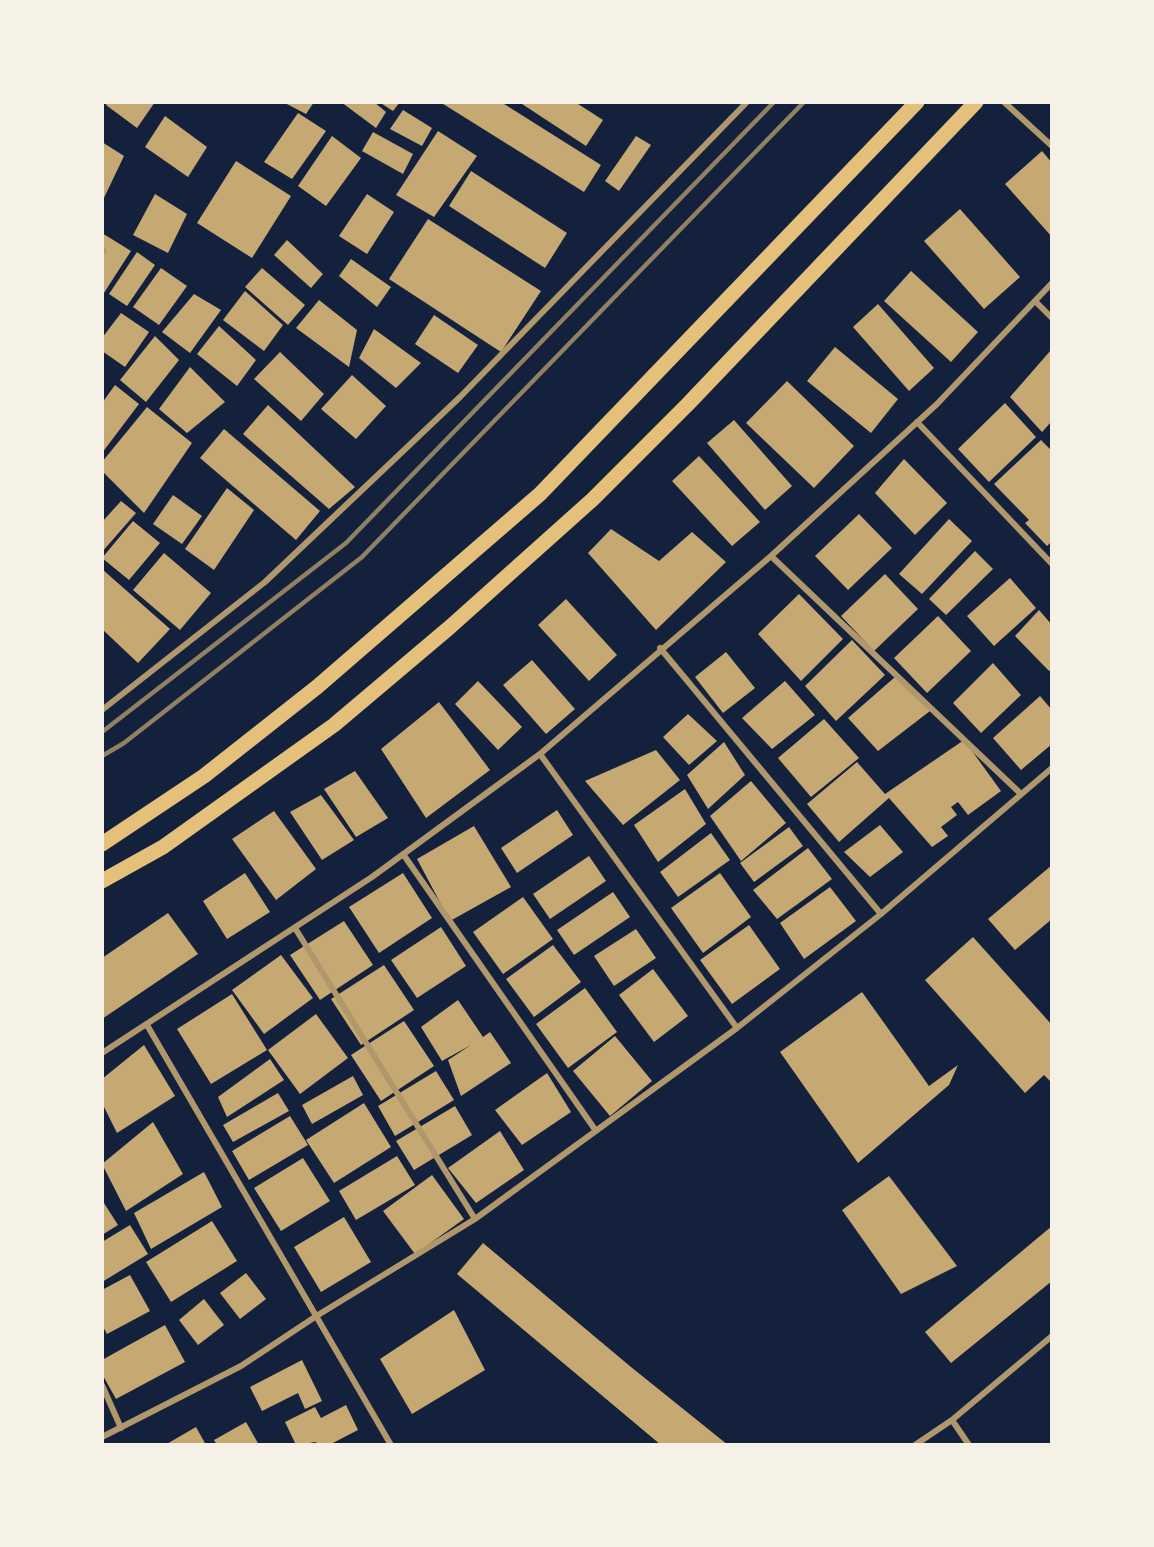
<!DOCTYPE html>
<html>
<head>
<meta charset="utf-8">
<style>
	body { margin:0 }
	#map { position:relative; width:1154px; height:1547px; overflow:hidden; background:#14213d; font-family:"Roboto Condensed",sans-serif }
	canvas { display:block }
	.frame { position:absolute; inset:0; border:104px solid #f6f1e7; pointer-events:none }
</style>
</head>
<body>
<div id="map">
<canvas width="1154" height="1547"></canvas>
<div class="frame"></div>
</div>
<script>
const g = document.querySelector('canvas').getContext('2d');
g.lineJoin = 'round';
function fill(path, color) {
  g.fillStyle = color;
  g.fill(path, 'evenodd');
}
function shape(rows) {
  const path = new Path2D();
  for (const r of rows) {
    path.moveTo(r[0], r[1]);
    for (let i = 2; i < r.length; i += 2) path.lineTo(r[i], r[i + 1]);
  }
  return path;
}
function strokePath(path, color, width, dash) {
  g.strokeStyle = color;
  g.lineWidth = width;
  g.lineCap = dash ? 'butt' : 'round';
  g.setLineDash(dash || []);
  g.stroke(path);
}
const building = shape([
	[108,102,155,102,137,128,106,105],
	[283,102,314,102,306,114],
	[341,102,374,102,386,112,376,128],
	[379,102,400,102,393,111],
	[440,102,501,102,601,165,584,192],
	[519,102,575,102,603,120,586,146],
	[403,110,432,128,422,146,390,129],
	[298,113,326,131,292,179,264,162],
	[165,116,207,147,188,177,145,147],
	[438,131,477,156,434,217,396,195],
	[373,132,413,154,403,174,362,151],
	[332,136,361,158,326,206,298,186],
	[636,136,651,145,619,191,605,181],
	[102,142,124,156,102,202],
	[1042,151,1052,163,1052,237,1005,184],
	[236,161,291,196,252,258,197,223],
	[471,171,567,233,545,268,449,206],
	[155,194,187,214,168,253,133,235],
	[367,194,394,212,367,254,339,236],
	[960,209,1020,277,984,309,924,241],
	[428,219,541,291,501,352,389,279],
	[102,233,131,251,102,296],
	[287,240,323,274,311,288,274,255],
	[137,252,155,265,127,306,109,294],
	[351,259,391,287,377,307,339,276],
	[161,268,187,286,159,325,133,307],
	[262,268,305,305,288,325,245,287],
	[911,271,978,332,951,362,884,301],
	[245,291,283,325,264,351,223,320],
	[194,294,221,310,190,353,162,332],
	[319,300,357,330,349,367,296,328],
	[878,304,934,368,909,391,853,327],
	[121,313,149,332,125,367,102,351,102,338],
	[434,315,478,345,458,373,415,344],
	[219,326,256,360,237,386,197,354],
	[374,329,421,363,396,388,359,358],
	[155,336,179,360,146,402,120,380],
	[835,347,898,399,871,433,807,381],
	[1051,350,1052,421,1042,432,1010,397],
	[280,352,324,394,301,421,254,379],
	[190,367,225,402,187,433,159,409],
	[352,375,386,406,356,439,321,409],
	[787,381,854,446,814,488,746,423],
	[115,385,139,404,102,453,102,403],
	[1005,403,1036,437,989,482,958,449],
	[268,405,355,487,329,509,243,434],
	[147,407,192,443,144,513,102,471,102,462],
	[734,420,792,486,765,510,707,443],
	[224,429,320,511,296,540,200,458],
	[1041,440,1052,451,1052,541,1047,546,1025,523,1029,520,994,484],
	[699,456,760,522,732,546,672,481],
	[904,459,947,503,915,535,875,493],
	[227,488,254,510,214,570,185,549],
	[173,495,202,516,182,544,153,524],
	[121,501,136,513,102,552,102,522],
	[859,514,892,548,848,590,815,556],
	[949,519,972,541,922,594,899,574],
	[133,521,160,543,129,580,102,558],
	[611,529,659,561,692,532,726,562,656,630,588,553],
	[975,551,993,569,946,615,929,599],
	[164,553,211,593,180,630,133,590],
	[102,569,170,629,138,663,102,629],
	[885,574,918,609,874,651,841,616],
	[1010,578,1036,608,994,646,967,616],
	[799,594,843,639,801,681,758,634],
	[566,599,617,655,589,681,538,625],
	[1039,610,1052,625,1052,668,1049,671,1015,636],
	[938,616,971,651,927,693,894,658],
	[852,640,885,675,836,721,805,686],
	[726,652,755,688,723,713,695,677],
	[532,660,575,709,546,734,503,685],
	[993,663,1021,695,981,733,953,703],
	[895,677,930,711,878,751,848,718],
	[478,681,522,727,498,750,455,704],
	[785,681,815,715,772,749,742,718],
	[1040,696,1052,710,1052,744,1021,770,993,738],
	[439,702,490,770,426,818,381,749],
	[688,714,717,741,689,765,663,737],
	[824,719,859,758,811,797,778,758],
	[964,740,1001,791,968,815,958,802,951,807,957,815,941,827,948,836,932,847,889,798,839,842,807,804,857,762,885,794],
	[724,742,745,775,708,809,687,775],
	[656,750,680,780,623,825,585,781],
	[355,771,388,818,356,837,324,789],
	[751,781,786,823,741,861,710,816],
	[685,789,706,824,658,862,634,825],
	[321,795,354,840,322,860,290,812],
	[557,810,573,835,517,873,501,848],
	[274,811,316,869,276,900,232,839],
	[880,825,903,852,870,877,844,852],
	[474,826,511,887,450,921,417,859],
	[789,827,803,846,754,882,740,863],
	[711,833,730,860,678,897,660,872],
	[808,848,832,879,777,919,753,890],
	[589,856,606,881,550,919,533,894],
	[1052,865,1052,919,1015,950,988,919],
	[245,873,270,912,227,939,203,901],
	[403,873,432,918,379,953,349,907],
	[720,873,751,917,703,953,671,908],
	[830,887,856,921,804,959,780,923],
	[613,892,630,917,574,955,557,930],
	[523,897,553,939,503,974,473,932],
	[168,913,198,954,102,1019,102,958],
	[344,921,373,965,320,1000,290,955],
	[749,925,780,969,732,1004,700,960],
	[441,927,466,966,417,998,391,960],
	[636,929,656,958,614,986,594,956],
	[973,937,1052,1025,1052,1083,1044,1075,1025,1093,925,980],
	[553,945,581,982,534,1017,506,979],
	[281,955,313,998,264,1034,232,990],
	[384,965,414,1010,361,1045,331,999],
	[653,969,688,1016,654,1042,619,995],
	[585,988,617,1032,568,1068,536,1024],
	[862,992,929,1086,958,1065,949,1085,858,1163,780,1052],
	[232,994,267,1050,211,1084,177,1029],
	[458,1000,483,1037,490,1032,511,1063,461,1096,448,1060,471,1045,442,1061,421,1027],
	[316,1014,348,1058,300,1094,268,1050],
	[404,1021,434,1066,381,1101,351,1055],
	[615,1036,652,1081,610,1116,573,1071],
	[144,1045,175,1096,117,1133,102,1103,102,1079],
	[270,1059,284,1080,227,1117,218,1097],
	[436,1071,454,1100,395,1136,378,1106],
	[547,1073,571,1112,522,1145,495,1110],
	[353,1076,363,1095,312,1124,302,1105],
	[278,1093,289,1111,233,1142,223,1125],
	[364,1103,391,1147,334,1183,306,1140],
	[455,1106,472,1135,414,1170,396,1141],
	[290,1116,308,1145,249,1180,232,1151],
	[153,1122,183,1174,126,1211,102,1164],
	[500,1131,524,1170,476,1203,448,1168],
	[397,1156,415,1185,356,1220,339,1191],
	[303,1158,330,1201,281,1231,254,1188],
	[204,1172,222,1207,151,1249,134,1213],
	[432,1175,464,1219,415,1254,383,1211],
	[889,1176,957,1266,901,1294,842,1210],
	[102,1200,118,1225,102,1235],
	[344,1217,371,1262,321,1292,294,1247],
	[212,1221,237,1261,171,1302,146,1262],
	[130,1225,148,1254,102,1282,102,1242],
	[1052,1226,1052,1281,951,1363,925,1332],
	[483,1243,631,1367,728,1445,661,1445,457,1274],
	[246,1273,266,1299,240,1319,220,1293],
	[130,1275,150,1311,107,1334,102,1325,102,1290],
	[204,1299,224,1325,198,1345,179,1320],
	[454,1310,485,1370,412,1414,380,1359],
	[165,1325,185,1362,116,1399,102,1374,102,1360],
	[302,1360,322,1401,305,1409,298,1393,262,1411,250,1387],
	[346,1405,358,1430,329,1445,317,1445,316,1442,296,1445,285,1422,315,1407,321,1418],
	[246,1422,259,1445,217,1445,214,1440],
	[196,1427,206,1445,165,1445]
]);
const minor = shape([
	[1004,102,1052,146],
	[102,249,104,251],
	[1035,301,1052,318],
	[917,422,1052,564],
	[771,556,1021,794],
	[660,648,881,914],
	[102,710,265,582,460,397,747,102],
	[540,754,737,1028],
	[403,854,596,1131],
	[295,928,475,1219],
	[147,1025,391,1445],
	[102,1053,372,877,540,754,771,556,937,404,1052,283],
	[102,1385,121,1428],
	[952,1420,969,1445],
	[102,1437,241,1366,318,1315,475,1219,737,1028,881,914,1052,768],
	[915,1445,952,1420,1052,1336]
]);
const primary = shape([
	[102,844,204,776,317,687,540,494,917,102],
	[102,881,163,847,334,725,450,627,593,499,688,404,976,102]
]);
const rail = shape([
	[102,732,346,543,774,102],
	[102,756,124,743,362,557,804,102]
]);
fill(building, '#c6a872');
strokePath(minor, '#b1986c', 6);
strokePath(primary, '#e5c07b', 15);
strokePath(rail, '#918062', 4.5);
</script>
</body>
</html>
